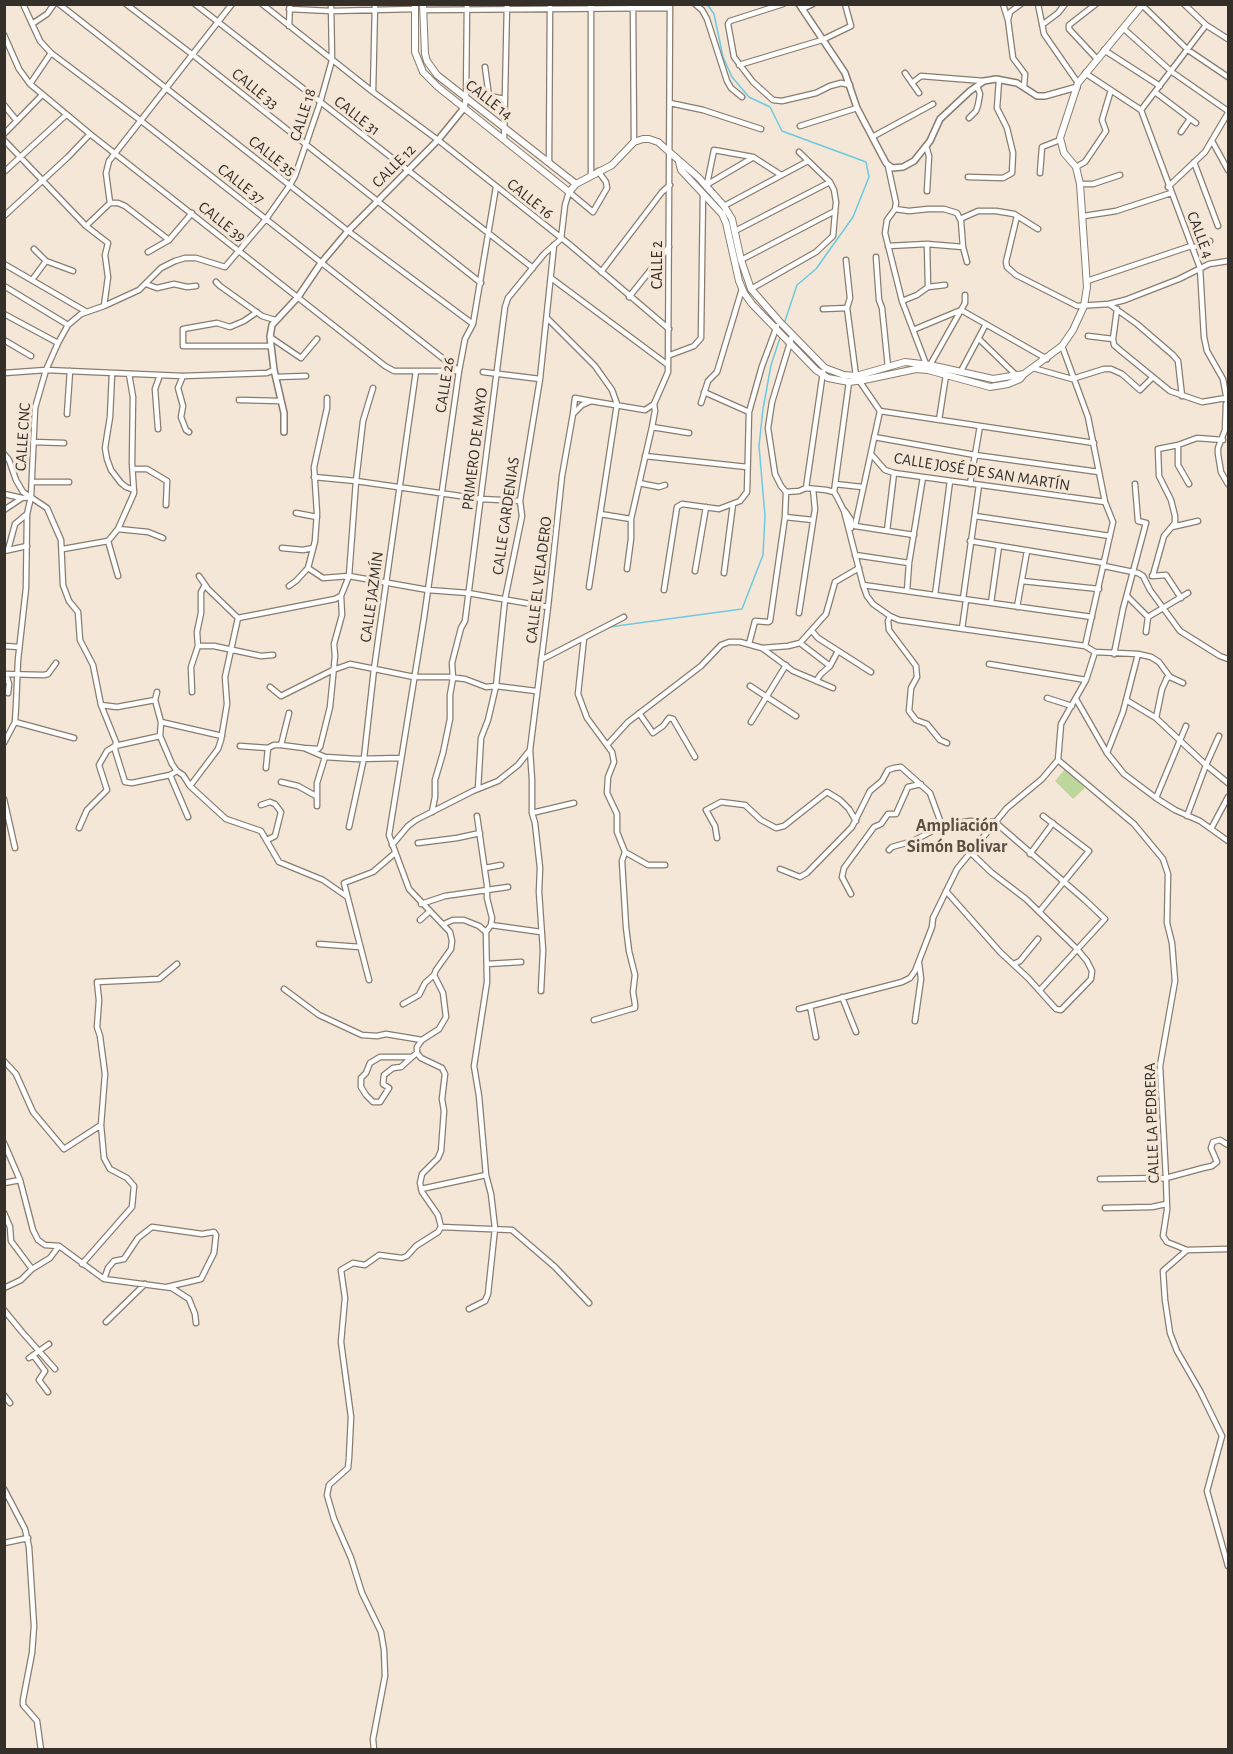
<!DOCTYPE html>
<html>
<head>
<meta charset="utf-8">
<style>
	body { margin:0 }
	#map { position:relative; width:1233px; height:1754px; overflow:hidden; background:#f5e7d7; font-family:"Alegreya Sans",sans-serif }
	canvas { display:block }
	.frame { position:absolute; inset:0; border:6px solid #352f29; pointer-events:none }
</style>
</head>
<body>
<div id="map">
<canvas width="1233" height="1754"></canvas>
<div class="frame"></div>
</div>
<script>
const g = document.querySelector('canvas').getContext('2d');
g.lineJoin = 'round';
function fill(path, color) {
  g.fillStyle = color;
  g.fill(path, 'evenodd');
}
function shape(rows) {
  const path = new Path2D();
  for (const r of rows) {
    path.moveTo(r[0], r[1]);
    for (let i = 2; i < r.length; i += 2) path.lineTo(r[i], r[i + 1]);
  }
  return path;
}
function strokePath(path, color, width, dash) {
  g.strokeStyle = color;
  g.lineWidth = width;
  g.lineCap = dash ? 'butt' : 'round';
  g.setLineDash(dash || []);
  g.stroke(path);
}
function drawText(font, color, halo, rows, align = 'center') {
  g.font = font + ' "Alegreya Sans",sans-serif';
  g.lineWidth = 6;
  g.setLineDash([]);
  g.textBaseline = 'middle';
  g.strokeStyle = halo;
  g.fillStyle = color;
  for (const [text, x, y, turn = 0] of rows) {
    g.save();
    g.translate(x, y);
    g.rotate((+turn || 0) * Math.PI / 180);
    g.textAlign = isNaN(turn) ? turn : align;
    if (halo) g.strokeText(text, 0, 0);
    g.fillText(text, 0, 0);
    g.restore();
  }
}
const green = shape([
	[1065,769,1085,788,1073,799,1055,781]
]);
const stream = shape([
	[707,4,714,14,723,57,732,77,749,97,770,107,782,131,866,162,869,177,853,217,816,269,797,285,784,324],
	[609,627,742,609,763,555,765,516,759,446,763,409,771,365,780,338]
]);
const minor = shape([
	[23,4,40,41,51,53,140,120,459,371],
	[59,4,348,231,473,324],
	[126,4,193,55,481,283],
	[195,4,533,268],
	[262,4,373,92,438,140,569,244,669,329],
	[633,4,634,142],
	[695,4,702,10,707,19,727,81,731,88,742,97],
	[783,4,730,21,728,24,734,57,753,82,773,100,782,101,816,93,830,86,841,83,850,85],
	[1003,4,1008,20,1013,58,1025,74,1024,87],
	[1038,4,1044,34,1078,83],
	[1096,4,1069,25,1069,29,1097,59],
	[1141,4,1188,50,1228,77],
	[1184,4,1206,25,1228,39],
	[289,9,331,11,415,9],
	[802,9,813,4],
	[423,10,670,8],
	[1008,20,1010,12,1021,4],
	[32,24,47,14,54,4],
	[1042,25,1058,13,1065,4],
	[289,26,290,4],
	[1123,28,1172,72,1228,111],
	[4,35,19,69,30,84,90,134,385,366,394,371,459,371],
	[1104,50,1160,86],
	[739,65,822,40,851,26,845,4],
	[485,67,489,96,505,99],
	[905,73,919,93],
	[1085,73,1141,110],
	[912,83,921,76,984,81],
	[30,84,51,53],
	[373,92,375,4],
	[1155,92,1196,123],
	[466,99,467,4],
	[670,103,703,110,761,129],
	[4,105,17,121],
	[1141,110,1200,268,1204,337,1207,351,1223,379,1228,406],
	[1141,110,1206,25],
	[969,118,976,111,978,105,980,94,977,86],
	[800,126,857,108],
	[1181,132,1190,119],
	[4,134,42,95],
	[874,136,933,104],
	[4,140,86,226,108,243,105,255,108,277,104,306],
	[504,140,507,4],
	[1212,141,1228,170],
	[926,146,929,156,927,191],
	[1194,162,1218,226],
	[549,163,550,4],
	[888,166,896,203,895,209,887,220,885,233,902,301,926,364],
	[1076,167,1085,162,1106,131,1102,120,1111,90],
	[4,172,66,115],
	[1040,173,1042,147,1060,140],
	[591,175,591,4],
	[968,177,1003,178,1012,173,1013,153,1007,128,997,108,999,80],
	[707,184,714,150,753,157,781,175],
	[708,184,752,158],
	[1080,184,1093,184,1120,175],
	[1168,187,1205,152,1228,113],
	[110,203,106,173,109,161,232,4],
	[110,203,118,203,125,206,169,240],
	[724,206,808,161],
	[895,209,909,211,928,209,944,209,957,213,961,221,963,247,967,262],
	[4,216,68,157,90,134],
	[1017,216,1006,262,1007,267,1016,275,1077,306,1109,304,1125,300,1179,279,1209,264,1228,261],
	[1084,216,1116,211,1171,193],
	[960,219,978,211,996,211,1014,214,1038,229],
	[86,226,110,203],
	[735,231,830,182],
	[927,244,928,287],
	[888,246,927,244,963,247],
	[1192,248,1210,241],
	[34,249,46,261,73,271],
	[148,252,169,240,192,213],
	[876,257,879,300,882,308,888,367],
	[741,260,835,211],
	[846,260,850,298,847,308,856,376,880,411,855,526],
	[4,264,85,311],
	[601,272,662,192,670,185],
	[551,278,668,365],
	[32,280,46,261],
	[1087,281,1191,246],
	[216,282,220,286,262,316,275,320],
	[146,284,157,288,174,284,187,287,196,286],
	[4,286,68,325],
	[928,287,945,285],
	[751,289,816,252,833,236,836,202,834,190,830,182,799,152],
	[629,297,669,247],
	[902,301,917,295,928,287],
	[1109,304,1137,324,1173,355,1178,361,1182,396],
	[823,309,847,308],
	[1117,309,1113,339,1114,345,1121,351,1170,391,1202,402,1226,398],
	[257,312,244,321,230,327,217,323,183,329,183,346,271,346],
	[4,314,58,343],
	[547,318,595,366,612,390,617,404,589,587],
	[913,330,961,310,1047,359],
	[792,336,772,402,768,428,775,474,781,486,786,492,799,491,806,488,826,490,834,492,837,497,844,511,863,585,867,596,873,604,890,616,899,620,1085,646,1095,652,1086,680,1061,724,1058,760,1042,779,1007,808,957,869,933,918,932,927,915,971,910,978,902,982,799,1009],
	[1088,336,1113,339],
	[270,337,301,358,317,339],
	[979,339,1018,377],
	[4,340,31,356],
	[1062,346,1088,417,1105,502,1113,522,1085,646],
	[670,355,694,346,701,338,703,193],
	[930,365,965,303,965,295],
	[1033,368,1072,379,1104,369,1111,369,1122,374,1140,390,1153,377],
	[961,371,986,324],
	[483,372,540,379],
	[4,373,46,370,183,376,267,373,274,370],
	[112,374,110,417,105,448,107,459,111,470,121,483,126,487,134,490],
	[183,376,178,388,183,406,181,417,186,430,189,432],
	[276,377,306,376],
	[704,392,749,412],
	[239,400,280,401],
	[701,403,708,381,717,372,742,289],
	[1226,404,1225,430,1218,448,1218,454,1221,472,1228,484],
	[880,411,1094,443],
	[67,414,70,371],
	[573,414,575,398,591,401],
	[939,420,946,375],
	[652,427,689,433],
	[158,429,155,389,160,375],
	[874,437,975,455,1099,472],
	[33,442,64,443],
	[1178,445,1178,465,1189,484],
	[4,454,9,460,16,480,23,492,47,508,61,540,63,585,69,601,78,612,80,640,93,665,101,705,116,742,115,750,125,782,132,783,170,775,177,771],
	[871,454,885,470,894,473,1105,502],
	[645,456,747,467],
	[133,469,147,469,167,481,166,505],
	[314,477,356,481,481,499,520,501],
	[32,482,69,482],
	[639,483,659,487,665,485],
	[835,484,862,487],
	[970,484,980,426],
	[806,488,823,372],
	[834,492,849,382],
	[4,494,22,498,31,497],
	[4,510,22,498],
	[845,511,851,520,851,528],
	[296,513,317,517],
	[600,514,631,519],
	[975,516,1110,536],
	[785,517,813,520],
	[855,526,914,535],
	[1172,527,1198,521],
	[118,529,134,493,132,463,133,397,129,374],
	[887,531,894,473],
	[108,541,118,529,148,532,163,538],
	[108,541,118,576],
	[970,541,1104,563],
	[282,548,303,550,313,548],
	[63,549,108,541],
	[8,550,15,524,27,514],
	[4,551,27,546],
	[855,555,909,563],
	[1104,566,1138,573,1143,576,1150,590,1180,631,1220,656,1228,659],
	[308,568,323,578,349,576,428,590,468,593,548,607],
	[627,569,631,539,631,519,652,427,655,411,654,404,668,372,670,4],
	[695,571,706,507],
	[724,573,733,504],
	[1153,575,1164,536,1175,523,1175,516,1171,500,1159,476,1158,449,1178,445,1197,438,1223,440],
	[199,576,208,589,238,618],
	[1152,576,1166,575,1181,598],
	[1022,581,1099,589],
	[863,585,1092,617],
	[289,586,296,581,308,568,315,541,317,513,314,467,327,408,327,398],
	[664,590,677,507,682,504,719,509,740,501,747,492,749,412,762,366,777,326],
	[907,591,909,563,923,477],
	[935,595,950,481],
	[341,596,349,576,356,481,363,421,373,388],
	[1128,597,1148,617],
	[963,599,979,485],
	[991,603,999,546],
	[1017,607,1027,551],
	[799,613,815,509,813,489],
	[890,616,888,621,889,630,916,666,917,677,911,688,909,711,916,720,927,724,940,740,947,743],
	[238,618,335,599,341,596],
	[962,629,966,600],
	[812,631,818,638,871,672],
	[1146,632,1148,617,1188,593],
	[584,638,578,694,587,718,612,752,614,762,608,777,607,793,617,814,617,832,625,852,622,861,626,927,629,951,635,975,633,992,635,1004,635,1008,631,1009,594,1020],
	[800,643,830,666,838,651],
	[749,644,755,621,768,622,770,621,785,517,786,492],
	[4,646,19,647],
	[198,646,214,646,261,656,273,655],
	[762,648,788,646,800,643,826,614,835,582,859,568],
	[1095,652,1138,654,1151,657,1159,662,1170,677,1183,683],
	[1114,654,1123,609,1146,523,1138,521,1135,484],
	[541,660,624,617],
	[989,664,1086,680],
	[4,674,44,675,48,674,56,663],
	[6,674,9,684,8,693],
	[816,681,821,674,830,666],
	[750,686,796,716],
	[270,687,281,696,333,670,350,664,414,677,449,677,465,679,486,687,496,686,536,691],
	[192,692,191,667,198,646,197,632,201,613,201,592,205,585],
	[1047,698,1072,706],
	[1076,699,1107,753,1124,774,1156,798,1175,810,1200,821,1228,841],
	[1126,700,1156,718,1162,689,1167,678,1170,677],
	[101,705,117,707,155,700],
	[639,713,653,733,663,726,669,718,673,719,695,757],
	[1156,718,1206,765,1228,783],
	[15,722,74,738],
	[161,722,222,736],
	[751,722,786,665],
	[160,736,172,764,177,771,183,775,190,786,226,819,261,831,279,862,323,880,346,896],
	[4,743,15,722,16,706,18,660,26,588,27,514,31,497,35,408,46,370,58,343,68,325,81,314,104,306,139,290,161,268,175,261,185,258,196,258,225,267,266,219,290,185,295,176,320,103,332,60,331,4],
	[608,744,628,722,701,666,721,645,729,642,740,642,762,648,793,671,833,688],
	[281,745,289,713],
	[240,746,268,748,274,745,281,745,304,748,325,757,357,759,401,758],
	[304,748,318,749,320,747,330,707,335,656,334,644,342,615,341,596],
	[530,750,532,780,532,813,535,823,540,868,539,892,543,950,541,991],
	[1107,753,1123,712,1138,654],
	[1058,760,1134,824,1163,859,1168,874,1167,923,1172,943,1175,981,1160,1066,1166,1178,1167,1210,1163,1236,1167,1242,1187,1250],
	[266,768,268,748],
	[170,775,188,817],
	[281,782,298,786,316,796],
	[190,786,218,749,221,740,227,704,225,677,238,618],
	[478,789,481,738,488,720,496,686,505,599,522,516,520,501,540,379,554,245],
	[1156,798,1186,726],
	[4,799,15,848],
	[261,805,270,802,275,804,281,812,275,836,267,840],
	[317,806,317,783,325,757],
	[432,812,435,797,435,780,443,753,450,719,450,695,453,678,452,663,461,628,465,621,505,307,508,298,544,254,561,239,565,205,569,192,593,212,607,188,606,182,598,171],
	[532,813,574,803],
	[1187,816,1206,765,1219,736],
	[349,827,364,758,374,669,416,371],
	[79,828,87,810,107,790,99,765,107,751,115,746,160,736,161,722,155,700,157,692],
	[1211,829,1228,797],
	[717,838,715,826,706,810,721,802,745,805,761,820,776,828,784,826,827,792,840,800,849,809,856,821],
	[418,843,457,838,480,833],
	[392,845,408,826,416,820,473,791,498,781,518,765,530,750,548,607,562,476,573,414,582,405,591,401,645,410,654,404],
	[889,850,892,847,913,841,942,826,970,821,995,822,1085,900,1105,919,1040,990],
	[625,852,648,865,665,865],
	[1030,854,1053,823],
	[485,868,501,865],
	[780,869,800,877,807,873,852,827,870,791,882,781,888,770,894,768,901,767,930,793,942,826],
	[946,891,1000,952,1028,978,1056,1009,1061,1010,1091,979,1092,971,1087,961,1077,949,1026,899,992,873,970,852],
	[851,894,842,877,844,868,874,827,881,824,888,814,896,814,908,787,921,784],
	[421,904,445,896,508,887],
	[1039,912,1089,851,1043,816],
	[420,920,430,911],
	[444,924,453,920,464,920,479,926,486,932],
	[491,925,541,932],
	[319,944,360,947],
	[487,964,521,962],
	[1014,964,1020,961,1038,939],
	[369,980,344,883,373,872,395,853],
	[284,989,319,1015,362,1035,377,1036,386,1034,422,1040],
	[842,997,856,1032],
	[403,1004,419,995,425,983,434,975],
	[810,1006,816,1037],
	[915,1021,921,979,919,963],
	[412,1057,401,1067,393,1068,384,1075,383,1084,389,1088,380,1102,373,1102,366,1095,361,1087,361,1078,366,1073,370,1063,380,1057,412,1057,417,1053],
	[4,1061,16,1074,33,1112,64,1149,101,1125],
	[4,1143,20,1180,33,1230,38,1240,45,1245,59,1246,104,1279,172,1288,189,1299,195,1314,196,1323],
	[1100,1179,1166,1178,1203,1168,1212,1166,1217,1162,1211,1148,1213,1142,1220,1140,1228,1145],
	[4,1183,20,1180],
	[421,1189,486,1175],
	[1105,1208,1152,1207,1166,1204],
	[4,1213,10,1227,11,1241,32,1269],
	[441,1227,438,1215,422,1192,420,1183,422,1174,438,1158,441,1151,444,1111,442,1099,445,1074,442,1068,421,1058,417,1053,417,1047,422,1040,439,1029,446,1017,443,993,434,975,436,970,451,949,452,941,450,932,409,889,389,835,424,618,459,371,465,339,473,324,496,187],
	[441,1227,512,1230,555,1267,589,1303],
	[82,1264,132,1207,134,1186,127,1178,110,1169,104,1158,101,1125,105,1074,100,1036,97,1027,99,1000,97,982,159,979,177,964],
	[104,1279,108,1268,114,1261,124,1259,138,1238,152,1227,202,1234,214,1232,216,1235,214,1253,201,1279,167,1287],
	[4,1288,21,1280,32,1269,50,1258,59,1246],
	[469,1309,485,1301,488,1294,495,1228,491,1194,486,1175,479,1096,474,1066,487,982,486,932,491,925,492,918,487,898,487,885,477,816],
	[4,1310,22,1332,55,1369],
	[106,1322,145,1284],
	[33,1355,45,1371,39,1380,48,1392],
	[29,1358,49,1344],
	[4,1395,10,1403],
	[4,1489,25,1529,29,1547,34,1626,32,1653,23,1700,23,1705,37,1721,41,1750],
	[4,1543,28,1538],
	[1228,1566,1207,1491,1222,1436,1200,1391,1177,1351,1170,1333,1165,1300,1163,1271,1187,1250,1228,1249],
	[374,1750,373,1739,385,1676,384,1650,381,1632,362,1593,351,1558,334,1519,327,1495,329,1485,348,1468,349,1458,351,1417,341,1342,345,1298,341,1270,353,1263,365,1265,379,1255,402,1258,407,1256,416,1246,438,1232,441,1227]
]);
const tertiary = shape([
	[799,4,845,73,857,108,886,163,892,168,903,167,914,161,930,141,940,119,970,91,984,81,996,79,1017,83,1037,96,1045,96,1077,87],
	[284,432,284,413,274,370,270,337,272,325,298,297,321,263,348,231,438,140,464,108,466,99]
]);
const secondary = shape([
	[415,4,415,52,423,72,438,87,569,192,576,184,612,165,634,142,643,139,649,139,658,142,698,177,724,206,732,219,741,260,751,289,779,321,825,368,844,375,856,376,905,362,930,365,993,379,1024,374],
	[423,4,425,54,427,61,437,75,576,184],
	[679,162,681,170,722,214,726,223,739,281,744,293,752,304,816,370,828,378,849,382,864,380,916,369,928,370,990,387,1008,384,1020,379,1024,374,1062,346,1073,330,1084,306,1087,287,1080,184,1076,167,1064,153,1060,138,1078,83,1143,4]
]);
const streetNames = [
	["CALLE 33",255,89,39],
	["CALLE 14",489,100,38],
	["CALLE 18",303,115,-72],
	["CALLE 31",357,116,38],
	["CALLE 35",272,156,38],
	["CALLE 12",394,166,-45],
	["CALLE 37",241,184,38],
	["CALLE 16",530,199,39],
	["CALLE 39",222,222,38],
	["CALLE 4",1200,235,69],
	["CALLE 2",657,265,-90],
	["CALLE 26",445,385,-81],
	["CALLE CNC",23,437,-86],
	["PRIMERO DE MAYO",475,449,-83],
	["CALLE JOSÉ DE SAN MARTÍN",982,472,9],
	["CALLE GARDENIAS",506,516,-82],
	["CALLE EL VELADERO",539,580,-83],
	["CALLE JAZMÍN",372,597,-82],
	["CALLE LA PEDRERA",1152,1123,-92]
];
const neighbourhoodNames = [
	["Ampliación",957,826],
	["Simón Bolivar",957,847]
];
fill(green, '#bdd69c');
strokePath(stream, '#6dc9e0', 1.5);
strokePath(minor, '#887c6e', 7);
strokePath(tertiary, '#887c6e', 8);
strokePath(secondary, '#887c6e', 8);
strokePath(minor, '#fff', 4.5);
strokePath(tertiary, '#fff', 5);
strokePath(secondary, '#fff', 6);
drawText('16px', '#352f29', '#f5e7d7', streetNames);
drawText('bold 18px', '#594e41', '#f5e7d7', neighbourhoodNames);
</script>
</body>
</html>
